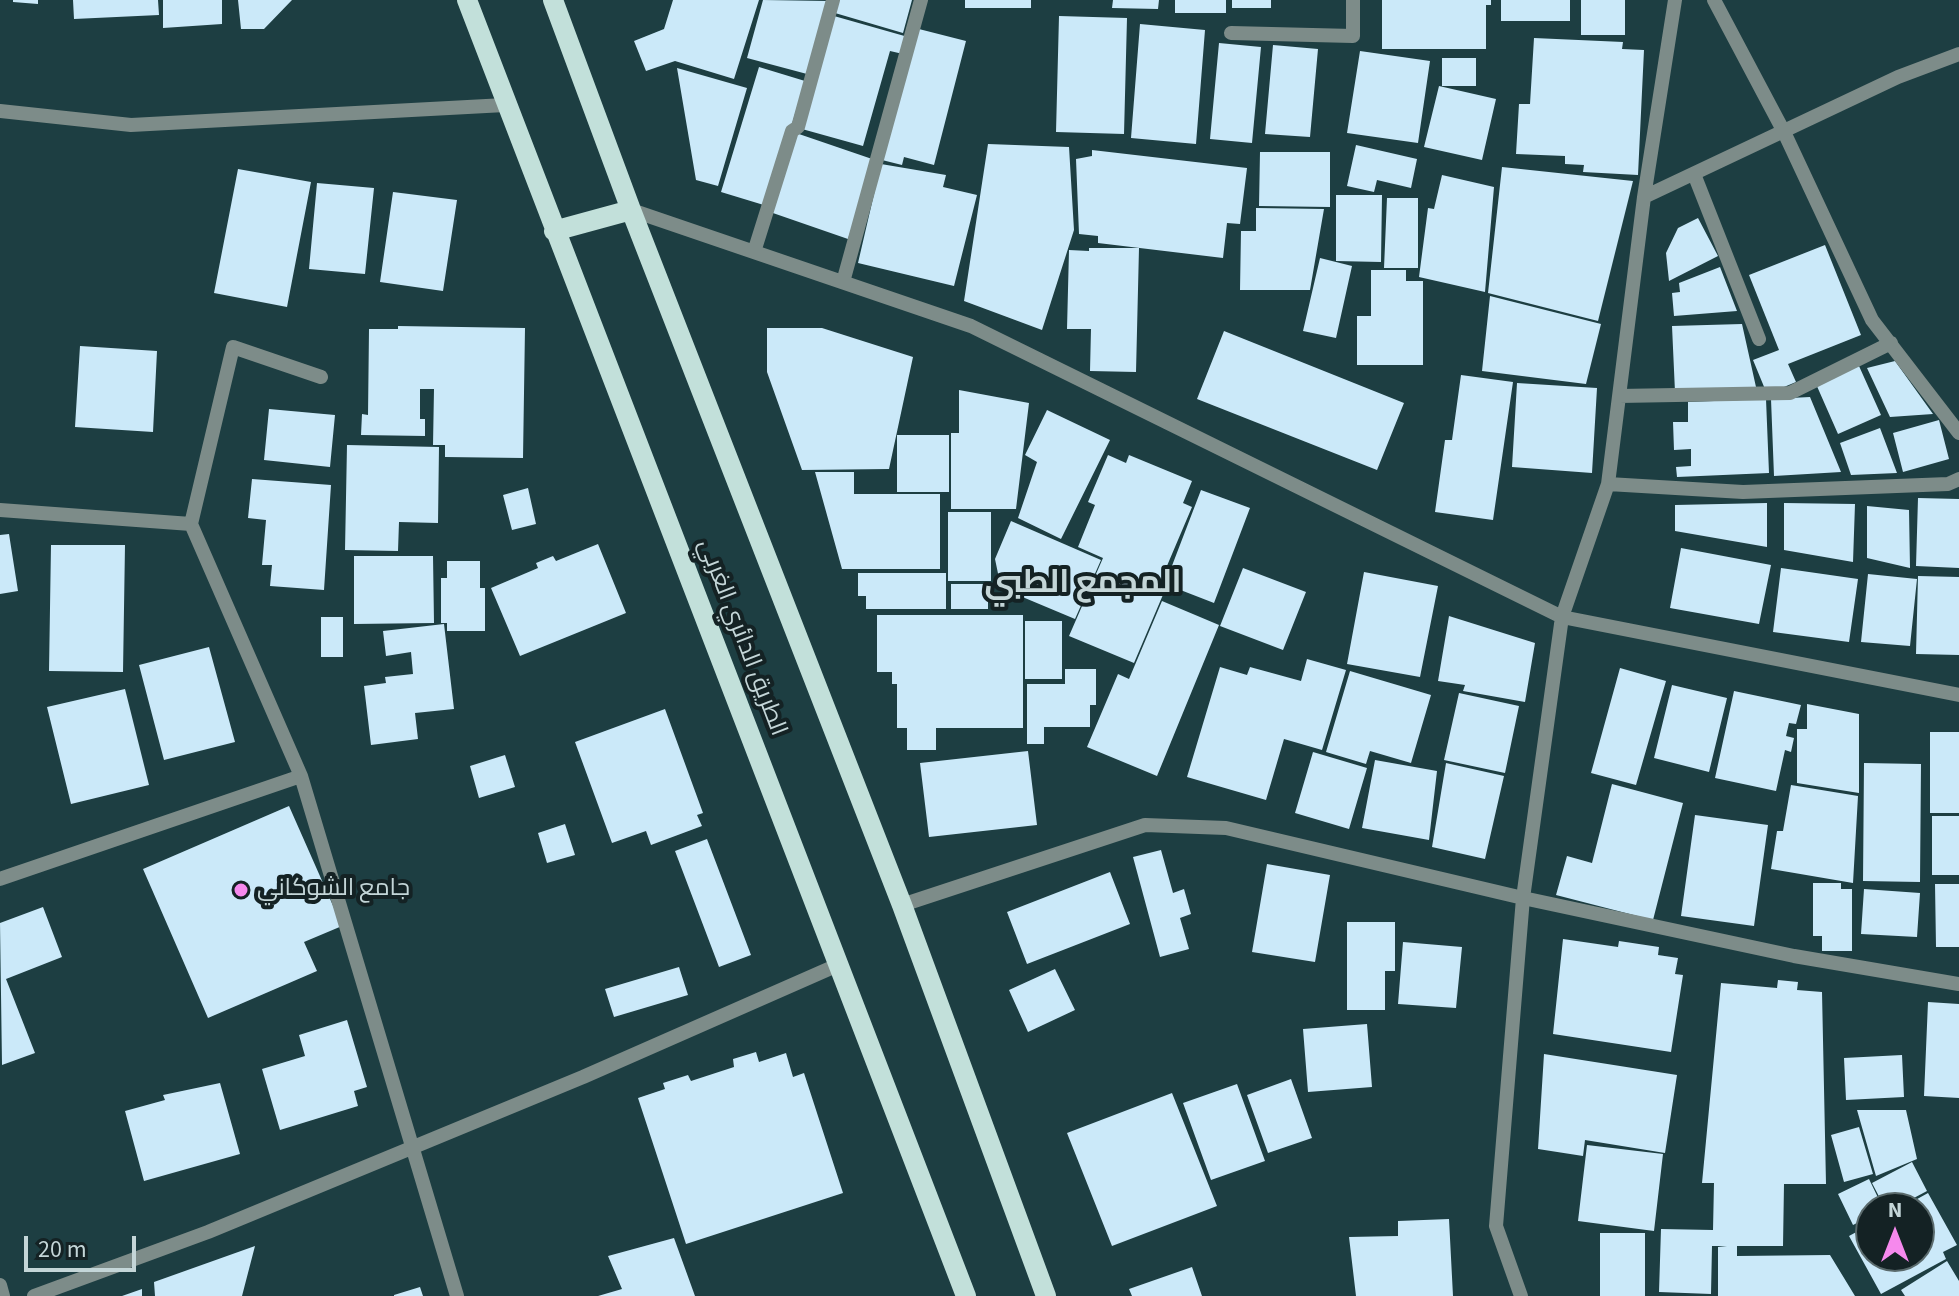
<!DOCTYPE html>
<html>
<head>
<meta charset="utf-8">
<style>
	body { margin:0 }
	#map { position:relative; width:1959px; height:1296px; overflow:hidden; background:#1d3e42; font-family:"Source Sans 3",sans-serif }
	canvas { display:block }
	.north { position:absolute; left:1855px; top:1192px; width:80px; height:80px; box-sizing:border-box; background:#142224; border:2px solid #5a6a6c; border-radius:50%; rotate:0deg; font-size:22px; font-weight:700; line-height:32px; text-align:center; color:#c4d6d8 }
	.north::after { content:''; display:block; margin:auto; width:28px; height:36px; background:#f689ed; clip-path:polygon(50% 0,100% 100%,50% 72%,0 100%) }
	.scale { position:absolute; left:24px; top:1236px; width:112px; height:36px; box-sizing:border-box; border:4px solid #c4d6d8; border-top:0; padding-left:10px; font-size:24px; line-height:28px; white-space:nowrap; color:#c4d6d8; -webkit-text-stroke:6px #142224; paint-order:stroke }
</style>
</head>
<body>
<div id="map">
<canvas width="1959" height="1296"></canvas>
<div class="north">N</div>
<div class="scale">20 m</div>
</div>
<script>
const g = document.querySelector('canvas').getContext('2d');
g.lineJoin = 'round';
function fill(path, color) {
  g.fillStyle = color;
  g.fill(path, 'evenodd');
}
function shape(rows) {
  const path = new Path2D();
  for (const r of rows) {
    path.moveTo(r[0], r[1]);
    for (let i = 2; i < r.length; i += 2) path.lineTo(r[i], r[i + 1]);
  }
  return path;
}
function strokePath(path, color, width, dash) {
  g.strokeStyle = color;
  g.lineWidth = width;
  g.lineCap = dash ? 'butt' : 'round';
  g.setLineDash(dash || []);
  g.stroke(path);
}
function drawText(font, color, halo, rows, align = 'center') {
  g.font = font + ' "Source Sans 3",Cairo,sans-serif';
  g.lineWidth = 8;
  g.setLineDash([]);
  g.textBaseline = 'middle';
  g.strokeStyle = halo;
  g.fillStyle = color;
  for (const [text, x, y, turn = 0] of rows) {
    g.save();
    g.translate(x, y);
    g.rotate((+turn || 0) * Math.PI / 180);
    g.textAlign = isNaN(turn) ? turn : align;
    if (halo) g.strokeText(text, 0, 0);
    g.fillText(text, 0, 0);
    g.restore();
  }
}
const building = shape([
	[13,0,38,0,38,4,13,2],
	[73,0,158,0,159,15,74,19],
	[163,0,222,0,222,24,163,28],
	[238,0,292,0,264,29,241,29],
	[673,0,759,0,734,79,675,61,646,71,634,41,664,29],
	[763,0,828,1,807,74,747,58],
	[838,0,912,0,903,33,835,13],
	[965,0,1031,0,1031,8,965,8],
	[1113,0,1159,0,1158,9,1112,8],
	[1175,0,1226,0,1226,13,1175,13],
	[1232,0,1271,0,1271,8,1232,8],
	[1382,0,1491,0,1491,5,1486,5,1486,49,1382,49],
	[1501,0,1570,0,1570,21,1501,21],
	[1581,0,1625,0,1625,35,1581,35],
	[834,16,908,37,903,54,890,51,863,146,802,129],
	[1059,16,1127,18,1124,134,1056,132],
	[1140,24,1205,30,1196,144,1131,138],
	[915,28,966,41,934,165,904,157,902,165,882,160],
	[1534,38,1623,42,1622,49,1644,50,1638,175,1583,172,1584,165,1565,164,1565,156,1516,154,1519,104,1530,104],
	[1219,43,1261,47,1252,143,1210,139],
	[1273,45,1318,49,1310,137,1265,134],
	[1360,51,1430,61,1418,143,1347,133],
	[1442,58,1476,58,1476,86,1442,86],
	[759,67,805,81,767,206,721,192],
	[677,68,747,88,718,186,696,180],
	[1439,86,1496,99,1482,160,1424,147],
	[796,133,875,160,848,239,770,212],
	[988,144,1069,147,1074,230,1042,330,964,301],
	[1356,145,1417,159,1411,188,1377,180,1374,192,1347,186],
	[1092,150,1247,168,1240,224,1227,223,1223,258,1098,243,1098,236,1079,234,1076,159,1092,156],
	[1260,152,1330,152,1330,207,1259,206],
	[881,164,946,175,943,187,977,195,954,286,858,263],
	[1502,167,1633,181,1598,321,1488,293],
	[238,169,311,182,287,307,214,293],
	[1442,175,1494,187,1485,292,1419,277,1428,208,1434,209],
	[317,183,374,188,365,274,309,269],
	[393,192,457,200,443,291,380,282],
	[1336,195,1382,195,1381,262,1336,261],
	[1387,198,1418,198,1418,268,1384,268],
	[1256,208,1324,209,1310,290,1240,290,1241,231,1256,231],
	[1698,218,1718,256,1669,281,1666,253,1678,228],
	[1825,245,1861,335,1788,364,1796,382,1767,394,1753,360,1779,350,1749,275],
	[1089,248,1139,248,1136,372,1090,371,1091,329,1067,329,1069,250,1089,251],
	[1320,258,1352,266,1336,338,1303,331],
	[1720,267,1737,311,1674,316,1672,293,1680,292,1679,283],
	[1371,270,1406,270,1406,281,1423,281,1423,365,1357,365,1357,316,1371,316],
	[1490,296,1601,324,1586,384,1482,371],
	[1742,324,1756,387,1675,392,1672,326],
	[398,326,525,328,523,458,445,457,445,445,433,445,434,389,420,389,420,419,425,419,425,436,361,435,362,414,368,415,369,329,398,329],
	[767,328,822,328,913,357,889,469,802,470,767,372],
	[1224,331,1404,403,1377,470,1197,399],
	[80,346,157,351,153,432,75,427],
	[1895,361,1933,414,1890,417,1867,368],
	[1859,366,1881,415,1838,434,1816,384],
	[1461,375,1513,382,1493,520,1435,512,1445,440,1452,440],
	[1517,383,1597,388,1592,473,1512,467],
	[959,390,1029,403,1016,509,951,509,951,433,959,433],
	[1810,397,1841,472,1774,476,1771,399],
	[1766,399,1769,473,1677,477,1676,467,1691,466,1691,449,1674,450,1673,422,1688,422,1688,402],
	[269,409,335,415,330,467,264,460],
	[1047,410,1110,440,1061,539,1018,518,1037,462,1025,455],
	[1939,420,1949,459,1903,472,1893,433],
	[1880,428,1897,473,1851,475,1840,443],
	[897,435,949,435,949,492,897,492],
	[347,445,439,447,438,523,399,522,398,551,345,550],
	[1108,455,1126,463,1129,455,1192,481,1183,503,1192,507,1158,587,1165,590,1134,663,1069,636,1103,558,1078,547,1095,505,1088,502],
	[815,472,854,472,854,494,940,494,940,569,842,569],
	[252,479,331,485,324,590,270,586,272,565,262,565,266,520,248,518],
	[528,488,536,524,512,530,503,495],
	[1201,490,1250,508,1214,603,1165,584],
	[1918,498,1959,499,1959,568,1916,566],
	[1767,503,1767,547,1675,531,1675,505],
	[1784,503,1855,504,1853,562,1784,550],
	[1867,506,1909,510,1910,568,1867,558],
	[948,512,991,512,991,581,948,581],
	[1011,521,1101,560,1075,619,1001,588,995,559],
	[9,534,18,591,0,594,0,535],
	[598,544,626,613,520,656,491,588,538,568,536,563,553,556,556,561],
	[51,545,125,545,123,672,49,671],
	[1681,548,1771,565,1759,624,1670,608],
	[354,556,433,556,434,623,354,624],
	[447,561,480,561,480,588,485,588,485,631,447,631,447,623,453,623,441,623,441,578,447,578],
	[1243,568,1306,592,1283,650,1220,626],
	[1781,568,1858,579,1849,642,1773,632],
	[1364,572,1438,586,1420,677,1347,664],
	[858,573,946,573,946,609,866,609,866,596,858,596],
	[1868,574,1917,579,1910,646,1861,642],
	[1918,576,1959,577,1959,655,1916,654],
	[951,584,988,584,988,609,951,609],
	[1162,601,1219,625,1157,776,1087,747,1118,674,1129,679],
	[877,615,1023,615,1023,728,936,728,936,750,907,750,907,728,897,728,897,684,892,684,892,672,877,672],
	[1449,616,1535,643,1525,702,1463,691,1465,685,1438,681],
	[321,617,343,617,343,657,321,657],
	[1025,621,1062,621,1062,679,1025,679],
	[444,624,454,709,415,713,418,739,371,745,364,686,386,683,385,677,413,674,411,652,386,656,383,631],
	[209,647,235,742,164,760,139,665],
	[1307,659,1346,670,1322,750,1284,739,1266,800,1187,777,1220,667,1247,675,1250,667,1301,681],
	[1620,668,1666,681,1636,785,1591,773],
	[1065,669,1096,669,1096,705,1090,705,1090,727,1044,727,1044,744,1027,744,1027,684,1065,684],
	[1350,671,1431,695,1411,763,1370,751,1366,764,1326,752],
	[1672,685,1727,698,1709,772,1654,758],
	[125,689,149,785,71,804,47,707],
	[1734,691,1801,705,1796,724,1789,723,1786,736,1794,738,1791,752,1785,750,1776,791,1715,778],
	[1459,693,1519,706,1505,773,1444,760],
	[1807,704,1859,714,1859,793,1797,783,1797,729,1807,729],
	[665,709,703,813,697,815,702,826,651,845,646,831,612,843,575,742],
	[1930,732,1959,732,1959,813,1930,813],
	[1028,751,1037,825,929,837,920,763],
	[1313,752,1367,768,1349,829,1295,813],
	[505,755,515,787,479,798,470,766],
	[1375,760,1437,771,1429,840,1362,828],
	[1446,763,1504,776,1485,859,1432,847],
	[1864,763,1921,764,1920,882,1863,881],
	[1612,784,1683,803,1653,920,1556,895,1567,856,1592,863],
	[1791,785,1858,796,1853,883,1771,869,1777,831,1783,831],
	[289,806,342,926,304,942,317,971,208,1018,143,869],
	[1695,815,1768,825,1754,926,1681,916],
	[1932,816,1959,816,1959,875,1932,875],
	[565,824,575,855,547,863,538,833],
	[707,839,751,955,719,967,675,851],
	[1161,850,1173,893,1184,889,1191,914,1180,918,1189,949,1160,957,1133,857],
	[1267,864,1330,875,1315,962,1252,952],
	[1110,872,1130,924,1027,964,1007,912],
	[1813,883,1841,883,1841,889,1852,889,1852,951,1822,951,1822,936,1813,936],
	[1935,884,1959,884,1959,947,1936,947],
	[1864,889,1920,893,1917,937,1861,934],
	[43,907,62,957,6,979,35,1053,2,1065,0,923],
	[1347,922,1395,922,1395,971,1385,971,1385,1010,1347,1010],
	[1563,939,1618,947,1619,941,1659,947,1658,955,1678,958,1675,974,1683,975,1671,1052,1553,1034],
	[1403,942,1462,947,1456,1008,1398,1004],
	[679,967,688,995,614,1017,605,989],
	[1055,969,1075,1010,1028,1032,1009,990],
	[1778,980,1798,982,1797,990,1822,992,1826,1184,1784,1184,1783,1246,1737,1246,1737,1256,1830,1255,1855,1296,1718,1296,1718,1247,1727,1246,1712,1246,1711,1294,1659,1292,1661,1229,1713,1230,1714,1183,1702,1183,1721,983,1777,988],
	[1928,1002,1959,1004,1959,1098,1924,1096],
	[347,1020,367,1087,354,1091,358,1106,280,1130,262,1069,305,1056,299,1035],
	[1367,1024,1372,1087,1308,1092,1303,1029],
	[756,1052,759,1062,786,1053,793,1077,804,1073,843,1193,686,1244,638,1098,665,1089,663,1083,688,1075,691,1081,734,1067,733,1059],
	[1544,1054,1677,1075,1665,1153,1585,1140,1583,1156,1538,1149],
	[1902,1055,1904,1097,1846,1100,1844,1058],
	[1291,1079,1312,1138,1268,1153,1247,1095],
	[220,1083,240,1154,144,1181,125,1111,165,1100,163,1095],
	[1237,1084,1265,1161,1211,1180,1183,1103],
	[1172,1093,1217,1206,1112,1246,1067,1133],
	[1857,1110,1906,1110,1917,1159,1876,1176],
	[1859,1127,1873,1174,1844,1182,1831,1135],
	[1587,1145,1663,1154,1654,1231,1578,1221],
	[1912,1162,1927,1191,1895,1208,1885,1208,1872,1183],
	[1869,1179,1883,1208,1871,1208,1871,1216,1853,1225,1838,1194],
	[1928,1193,1957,1245,1943,1252,1946,1259,1881,1294,1849,1236,1871,1224,1871,1256,1919,1256,1919,1208,1901,1208],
	[1449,1219,1453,1296,1356,1296,1349,1237,1398,1236,1398,1221],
	[1600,1233,1645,1233,1645,1296,1600,1296],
	[674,1238,695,1296,598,1296,622,1289,608,1256],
	[255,1246,242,1296,155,1296,154,1282],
	[1947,1261,1959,1281,1959,1296,1905,1296,1901,1290],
	[1192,1267,1202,1296,1132,1296,1129,1289],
	[420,1287,423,1296,394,1296,394,1295],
	[142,1289,142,1296,122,1296]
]);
const minor = shape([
	[1714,0,1784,132,1872,320,1959,433],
	[1231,33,1353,36,1353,0],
	[0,111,131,125,505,105],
	[1694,174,1759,339],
	[1644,197,1898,77,1959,54],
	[631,210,971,326,1562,617,1959,695],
	[754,252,792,131,798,127,833,0],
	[843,282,921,0],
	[1619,396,1790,393,1891,343],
	[1608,484,1743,492,1948,484,1959,479],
	[0,510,191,524,301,776,457,1296],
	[191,524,233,347,321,377],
	[0,879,301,776],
	[902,905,1145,825,1226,828,1523,898,1794,956,1959,984],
	[0,1285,3,1296],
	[34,1296,208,1232,583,1077,840,964],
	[1521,1296,1496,1226,1523,898,1562,617,1608,484,1644,197,1675,0]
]);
const major = shape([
	[467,0,966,1296],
	[553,0,631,210,902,905,1046,1296],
	[554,231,631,210]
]);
const markers = [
	[241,890,8,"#f689ed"]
];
const streetNames = [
	["الطريق الدائري الغربي",741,638,69]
];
const poiNames = [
	["جامع الشوكاني",257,890]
];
const districtNames = [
	["المجمع الطبي",1083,585]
];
fill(building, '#cbe9f9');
strokePath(minor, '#7d8c89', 14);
strokePath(major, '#c2e0da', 20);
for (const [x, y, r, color] of markers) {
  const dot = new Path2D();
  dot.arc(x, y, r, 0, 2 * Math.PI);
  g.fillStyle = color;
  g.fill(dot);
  strokePath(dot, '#142224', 3);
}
drawText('24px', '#c4d6d8', '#142224', streetNames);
drawText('24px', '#c4d6d8', '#142224', poiNames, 'left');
drawText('bold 32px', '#c4d6d8', '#142224', districtNames);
</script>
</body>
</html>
